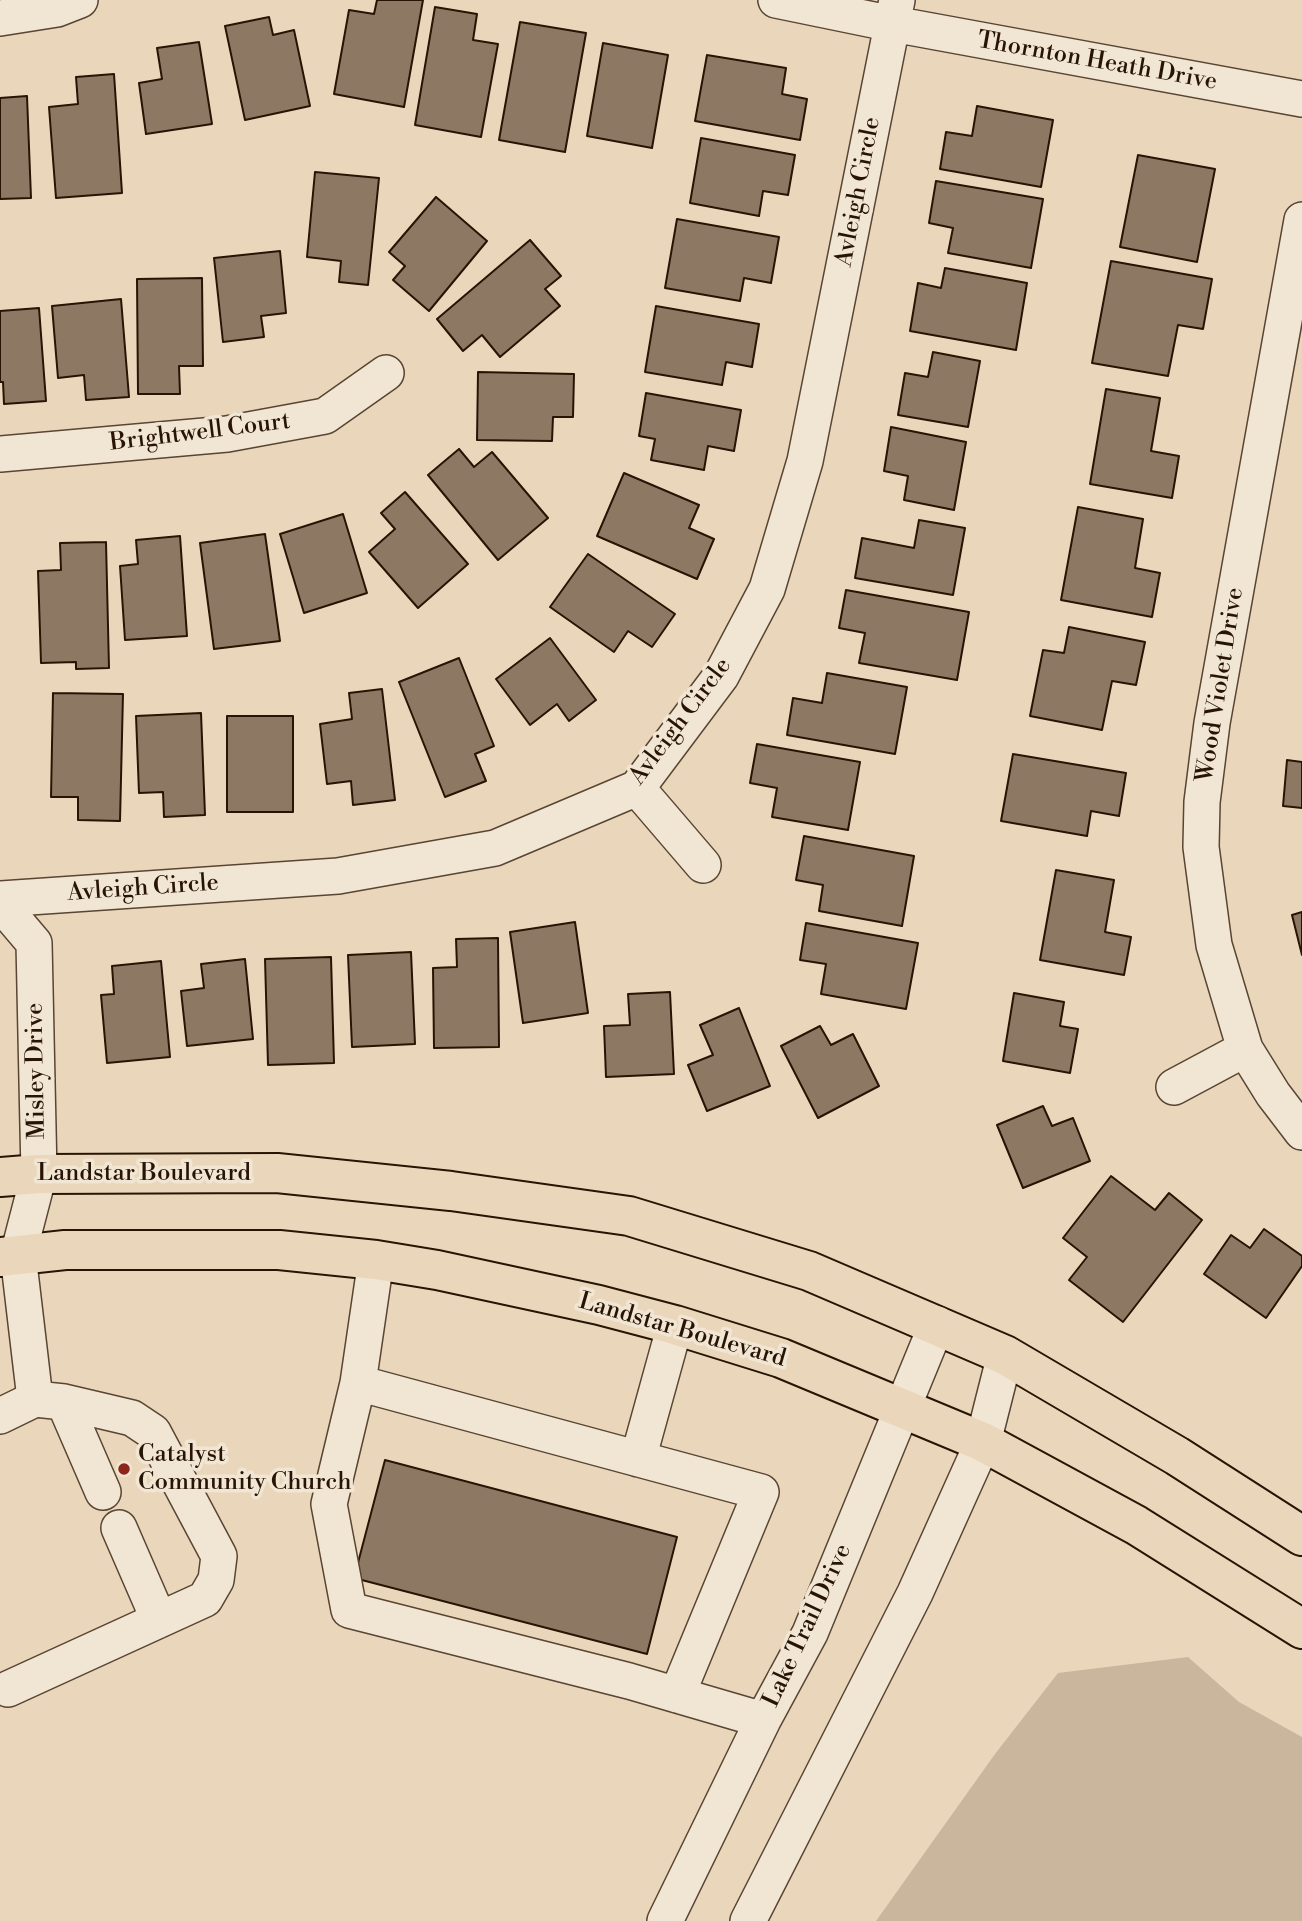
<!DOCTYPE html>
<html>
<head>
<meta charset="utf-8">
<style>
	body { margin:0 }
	canvas { display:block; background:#ead7bb }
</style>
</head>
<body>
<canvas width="1302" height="1921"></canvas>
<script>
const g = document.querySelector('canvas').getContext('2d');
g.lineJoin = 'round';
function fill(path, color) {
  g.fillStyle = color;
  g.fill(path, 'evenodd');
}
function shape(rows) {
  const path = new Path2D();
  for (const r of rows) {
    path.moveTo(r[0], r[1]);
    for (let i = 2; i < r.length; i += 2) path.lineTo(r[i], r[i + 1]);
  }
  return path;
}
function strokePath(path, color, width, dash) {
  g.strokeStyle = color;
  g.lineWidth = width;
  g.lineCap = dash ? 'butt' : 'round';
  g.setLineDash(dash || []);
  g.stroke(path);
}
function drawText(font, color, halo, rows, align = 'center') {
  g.font = font + ' "Libre Bodoni",serif';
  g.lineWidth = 7;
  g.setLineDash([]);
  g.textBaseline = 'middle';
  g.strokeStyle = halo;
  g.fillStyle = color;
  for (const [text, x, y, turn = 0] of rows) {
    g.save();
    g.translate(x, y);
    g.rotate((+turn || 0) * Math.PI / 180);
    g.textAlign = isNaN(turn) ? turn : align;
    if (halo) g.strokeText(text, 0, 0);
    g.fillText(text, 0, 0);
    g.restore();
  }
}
const green = shape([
	[1188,1657,1239,1702,1302,1737,1302,1921,876,1921,995,1754,1058,1673]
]);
const building = shape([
	[377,0,423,0,404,107,334,94,349,10,374,14,377,0],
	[435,7,477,14,473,40,498,44,481,137,415,125,435,7],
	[269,17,273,35,294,30,310,106,245,120,225,26,269,17],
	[520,22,586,33,565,152,499,140,520,22],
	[199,42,212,124,146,134,139,83,162,79,157,48,199,42],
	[603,43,668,55,652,148,587,136,603,43],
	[707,55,786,68,782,94,807,99,800,140,695,121,707,55],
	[114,74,122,193,56,198,49,107,78,104,76,77,114,74],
	[27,96,31,198,0,199,0,98,27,96],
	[977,106,1053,120,1041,187,940,169,946,132,972,136,977,106],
	[701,138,795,155,788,195,763,191,759,216,690,203,701,138],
	[1138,155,1215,169,1197,262,1120,247,1138,155],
	[315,172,379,178,368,285,339,282,341,261,307,257,315,172],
	[936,181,1043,199,1031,268,948,253,953,228,929,223,936,181],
	[436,197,487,241,429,311,393,280,405,266,389,252,436,197],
	[677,219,779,237,771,283,744,278,740,301,665,288,677,219],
	[530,240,561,276,545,289,560,306,500,357,482,335,463,351,437,319,530,240],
	[280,251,286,313,261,316,264,337,223,342,214,258,280,251],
	[1111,261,1212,279,1203,329,1178,325,1168,376,1092,363,1111,261],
	[945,268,1027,283,1016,350,910,331,918,283,941,288,945,268],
	[202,278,203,366,179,366,180,394,138,394,137,279,202,278],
	[121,299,129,397,86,400,84,375,58,378,52,306,121,299],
	[656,306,759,324,752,367,726,362,722,385,645,372,656,306],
	[39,308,46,401,4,404,3,382,0,382,0,311,39,308],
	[933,352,980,361,968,427,898,415,905,373,928,377,933,352],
	[478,372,574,374,573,417,553,417,552,441,477,440,478,372],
	[1106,389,1160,398,1151,451,1179,456,1172,498,1090,484,1106,389],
	[646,393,741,410,734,451,708,446,704,470,651,460,655,439,639,436,646,393],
	[891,427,966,442,954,510,904,500,908,476,884,471,891,427],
	[459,449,474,467,492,452,548,518,498,560,428,475,459,449],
	[624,473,699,505,689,528,714,539,697,579,597,536,624,473],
	[405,492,468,564,418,608,369,552,395,529,381,513,405,492],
	[1078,507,1143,519,1135,568,1160,573,1152,617,1061,600,1078,507],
	[343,514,367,593,304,613,280,534,343,514],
	[919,520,965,528,953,595,855,578,862,538,914,548,919,520],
	[265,534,280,641,214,649,200,543,265,534],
	[180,536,187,636,125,640,120,566,138,564,136,540,180,536],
	[106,542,109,668,76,669,76,662,41,663,38,571,61,570,60,543,106,542],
	[588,554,675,614,652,647,628,631,614,652,550,607,588,554],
	[846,590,969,612,957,680,859,663,865,633,839,628,846,590],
	[1069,627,1145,642,1136,685,1112,681,1102,730,1030,716,1043,650,1064,653,1069,627],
	[550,638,596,700,569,721,557,704,530,725,496,679,550,638],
	[459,658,494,746,475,754,486,781,445,797,399,682,459,658],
	[827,673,907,687,895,754,787,735,793,698,822,703,827,673],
	[382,689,395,800,353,805,351,781,327,784,320,724,352,719,349,693,382,689],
	[53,693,123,694,120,821,78,820,78,797,51,797,53,693],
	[201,713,205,815,164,817,163,792,139,793,136,716,201,713],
	[227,716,293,716,293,812,227,812,227,716],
	[757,744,860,762,848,830,772,817,777,788,750,783,757,744],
	[1013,754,1126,773,1119,816,1091,811,1087,836,1001,821,1013,754],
	[1287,760,1302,762,1302,808,1283,806,1287,760],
	[804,836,914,856,902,926,819,911,823,885,796,880,804,836],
	[1056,870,1114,880,1105,932,1131,937,1124,975,1040,960,1056,870],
	[1302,912,1302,955,1292,915,1302,912],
	[575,922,588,1013,523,1023,510,932,575,922],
	[806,923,918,943,906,1009,821,994,826,964,800,960,806,923],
	[498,938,499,1047,434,1048,433,968,457,967,456,939,498,938],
	[411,952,415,1044,352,1047,348,955,411,952],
	[331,957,334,1063,268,1065,265,959,331,957],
	[245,959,253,1039,187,1046,181,991,204,988,201,964,245,959],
	[161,961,170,1057,107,1063,101,995,114,994,112,966,161,961],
	[670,992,674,1074,606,1077,604,1026,630,1025,628,994,670,992],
	[1014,993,1064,1002,1060,1026,1078,1029,1070,1073,1003,1061,1014,993],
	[739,1008,770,1086,707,1111,688,1065,713,1055,700,1025,739,1008],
	[820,1026,831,1045,853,1034,879,1086,818,1118,781,1046,820,1026],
	[1043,1106,1052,1126,1073,1118,1090,1161,1023,1188,997,1125,1043,1106],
	[1111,1176,1155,1210,1169,1193,1202,1220,1123,1322,1069,1280,1087,1257,1063,1238,1111,1176],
	[1264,1229,1302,1256,1302,1266,1266,1318,1204,1274,1231,1235,1250,1248,1264,1229],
	[385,1460,677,1537,647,1654,354,1578,385,1460]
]);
const minor = shape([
	[776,0,893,24,1302,99],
	[0,18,57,9,80,0],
	[1302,220,1212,723,1202,802,1201,847,1214,945,1245,1049,1273,1094,1302,1132],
	[0,454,227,434,325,416,386,373],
	[637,788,703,865],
	[0,899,338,876,495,848,637,788,721,676,767,589,805,461,897,0],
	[0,903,34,943,39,1174,18,1255,35,1399],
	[1174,1087,1245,1049],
	[376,1260,358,1383,329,1504,349,1610,629,1681,763,1720],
	[358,1383,761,1492,677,1695],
	[64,1402,103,1492],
	[0,1416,35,1399,64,1402,132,1418,153,1432,219,1556,216,1580,205,1599,8,1689],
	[638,1459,675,1325],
	[119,1528,159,1620],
	[665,1921,763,1720,810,1633,937,1324],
	[748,1921,915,1593,983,1442,1005,1355]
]);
const major = shape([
	[0,1177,39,1174,277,1173,451,1191,629,1216,809,1271,1005,1355,1177,1456,1302,1536],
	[0,1257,65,1250,279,1250,376,1260,437,1270,599,1305,675,1325,781,1358,983,1442,1136,1525,1302,1629]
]);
const markers = [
	[124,1469,7,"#8f2418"]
];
const streetNames = [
	["Thornton Heath Drive",1097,62,10],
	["Avleigh Circle",859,192,-79],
	["Brightwell Court",200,433,-7],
	["Wood Violet Drive",1221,685,-81],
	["Avleigh Circle",681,722,-53],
	["Avleigh Circle",143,889,-4],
	["Misley Drive",37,1071,-91],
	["Landstar Boulevard",144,1174],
	["Landstar Boulevard",682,1331,16],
	["Lake Trail Drive",808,1626,-65]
];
const poiNames = [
	["Catalyst",138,1455],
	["Community Church",138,1483]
];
fill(green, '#c9b69c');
fill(building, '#8d7963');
strokePath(building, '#281404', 2);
strokePath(minor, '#584532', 38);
strokePath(major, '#281404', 42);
strokePath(minor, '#f1e5d3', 35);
strokePath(major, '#ead7bb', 38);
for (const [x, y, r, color] of markers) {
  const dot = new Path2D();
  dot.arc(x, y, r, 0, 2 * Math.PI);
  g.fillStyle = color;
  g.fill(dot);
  strokePath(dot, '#f1e5d3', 2.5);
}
drawText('24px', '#281404', '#f1e5d3', streetNames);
drawText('24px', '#281404', '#f1e5d3', poiNames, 'left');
</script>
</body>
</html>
